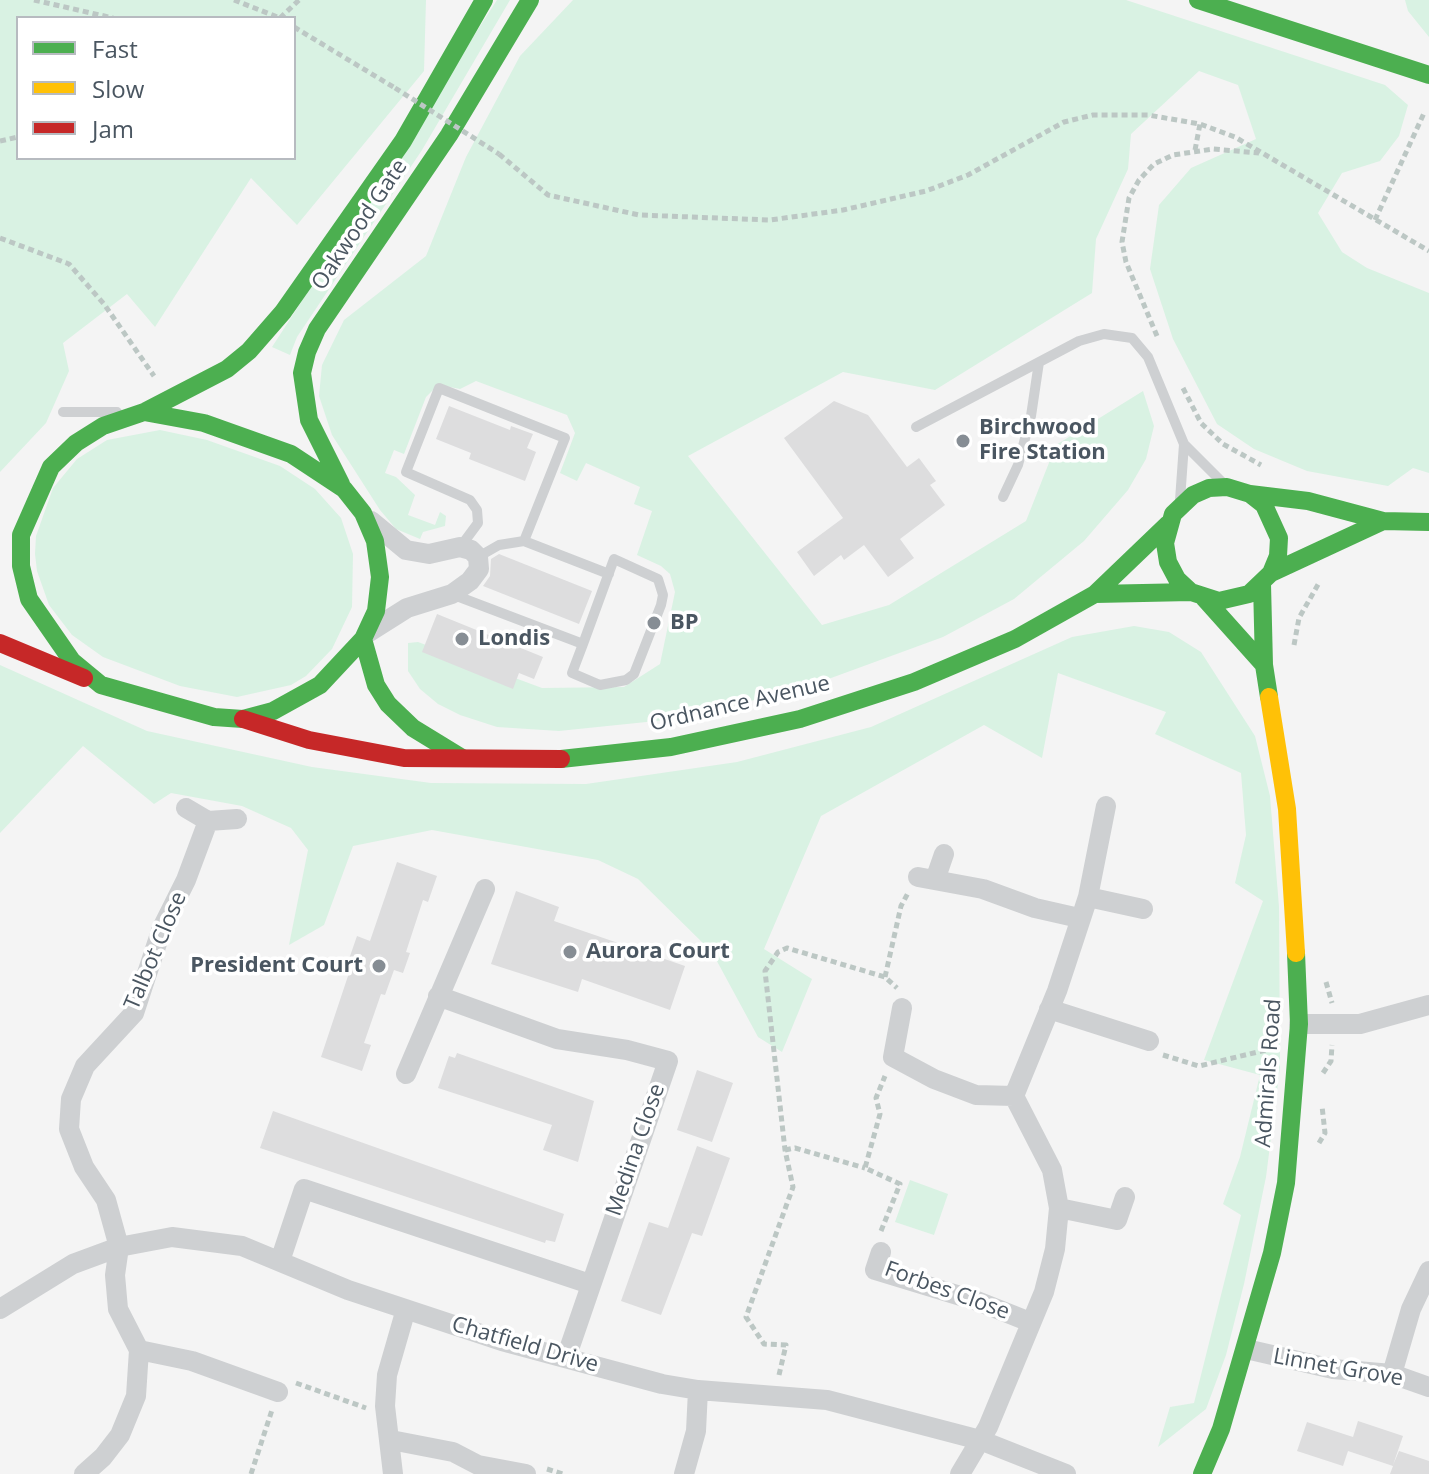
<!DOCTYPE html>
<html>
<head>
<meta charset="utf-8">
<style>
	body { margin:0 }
	#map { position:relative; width:1429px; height:1474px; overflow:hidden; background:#f4f4f4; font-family:"Open Sans",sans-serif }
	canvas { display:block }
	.legend { position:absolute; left:16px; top:16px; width:280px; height:144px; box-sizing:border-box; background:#fff; border:2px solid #b7bbc0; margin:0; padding:10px 14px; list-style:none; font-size:24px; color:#4a5661 }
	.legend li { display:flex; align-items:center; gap:16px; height:40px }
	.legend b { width:40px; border:2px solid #b7bbc0 }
</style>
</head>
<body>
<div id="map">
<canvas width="1429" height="1474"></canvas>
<ul class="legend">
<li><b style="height:10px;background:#4caf50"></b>Fast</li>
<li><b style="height:10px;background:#ffc107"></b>Slow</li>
<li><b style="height:10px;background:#c62828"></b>Jam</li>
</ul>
</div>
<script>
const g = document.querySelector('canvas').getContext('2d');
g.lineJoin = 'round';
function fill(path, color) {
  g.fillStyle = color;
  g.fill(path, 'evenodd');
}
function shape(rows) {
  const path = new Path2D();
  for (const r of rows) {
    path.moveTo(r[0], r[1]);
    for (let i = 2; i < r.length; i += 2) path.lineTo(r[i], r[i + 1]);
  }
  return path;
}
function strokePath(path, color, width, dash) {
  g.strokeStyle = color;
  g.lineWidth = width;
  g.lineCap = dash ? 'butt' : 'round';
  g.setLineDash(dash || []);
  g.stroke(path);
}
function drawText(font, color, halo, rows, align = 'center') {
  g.font = font + ' "Open Sans",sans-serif';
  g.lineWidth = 7;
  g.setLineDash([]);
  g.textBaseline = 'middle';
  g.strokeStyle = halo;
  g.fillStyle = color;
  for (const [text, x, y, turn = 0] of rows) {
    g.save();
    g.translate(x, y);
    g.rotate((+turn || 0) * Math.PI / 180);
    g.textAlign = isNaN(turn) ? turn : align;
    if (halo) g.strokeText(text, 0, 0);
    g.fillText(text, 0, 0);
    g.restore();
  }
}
const green = shape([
	[0,0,426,0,424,71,297,225,251,178,155,327,127,294,63,343,69,371,46,423,0,472],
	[18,18,294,18,294,158,18,158],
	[497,0,510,0,422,150,297,337,290,355,272,347],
	[573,0,1126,0,1385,85,1408,105,1399,136,1380,161,1342,173,1318,213,1342,252,1367,268,1429,293,1429,473,1413,468,1388,486,1307,471,1254,449,1217,424,1173,339,1150,269,1159,205,1191,168,1256,139,1238,85,1199,71,1131,134,1128,169,1096,239,1092,293,935,390,843,372,688,456,822,625,889,605,1026,521,1056,445,1143,391,1154,426,1146,459,1128,490,1084,541,1014,599,943,637,812,685,685,718,559,731,497,727,460,715,438,704,420,689,408,671,408,643,418,642,542,688,624,687,660,664,675,592,670,574,661,566,637,555,652,511,634,504,640,487,586,463,577,481,560,473,575,433,567,415,476,381,460,389,445,386,433,390,426,397,404,454,394,450,385,473,396,477,415,495,408,515,435,525,440,512,446,516,445,526,423,532,420,539,396,529,380,510,332,435,319,396,322,365,344,320,426,256,466,157,520,56],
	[1405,0,1429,0,1429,37,1408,11],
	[160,430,207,440,280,466,315,489,341,518,353,554,352,607,332,649,306,676,291,685,237,697,180,686,103,657,72,635,49,605,37,571,35,554,36,536,53,488,77,459,107,440],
	[1134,626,1169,632,1201,652,1255,736,1270,796,1279,907,1280,1067,1266,1177,1244,1284,1226,1355,1206,1409,1158,1447,1170,1407,1194,1403,1241,1215,1223,1204,1240,1157,1260,1075,1204,1060,1263,901,1235,883,1246,835,1241,773,1155,734,1166,712,1058,673,1042,758,984,725,821,816,764,949,812,979,782,1052,758,1037,712,952,638,879,598,860,432,830,353,846,324,925,289,945,308,850,291,828,242,806,171,793,154,804,83,746,0,833,0,665,147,731,312,767,431,783,586,784,737,762,871,727,1072,637],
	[910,1180,948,1194,934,1235,895,1222]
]);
const building = shape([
	[834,401,868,415,907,467,919,458,936,481,930,485,945,505,900,539,914,558,888,577,864,545,844,560,841,555,814,576,797,552,843,518,784,438],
	[449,406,510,430,511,426,533,434,527,448,536,452,525,481,469,459,471,453,436,439],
	[499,554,592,591,579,624,483,586,490,576,491,559],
	[437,614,543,657,534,679,519,673,513,689,422,652],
	[397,862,437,876,428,902,423,900,406,952,410,953,403,973,394,970,385,995,381,994,364,1043,371,1045,362,1071,321,1057,353,961,349,959,357,936,370,941],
	[516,891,559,907,554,921,685,966,670,1010,582,979,578,992,491,964],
	[457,1053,594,1101,578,1162,543,1150,552,1125,438,1088,449,1056,455,1058],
	[697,1070,733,1083,712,1142,677,1130],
	[273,1111,564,1214,555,1242,546,1240,545,1243,260,1148],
	[697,1146,730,1158,702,1236,692,1233,661,1315,621,1301,649,1222,668,1228],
	[1358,1421,1403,1436,1393,1465,1399,1451,1429,1461,1429,1474,1390,1474,1393,1466,1348,1451,1343,1466,1297,1451,1307,1422,1353,1437]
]);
const path = shape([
	[34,0,113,18],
	[234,0,280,18],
	[280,18,299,0],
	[294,27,395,88],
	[0,141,18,137],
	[1195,150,1200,124],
	[499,154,548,195,639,215,770,220,843,210,926,191,968,175,1064,122,1093,115,1148,115,1200,124,1235,137,1429,251],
	[1375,220,1425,111],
	[0,238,69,264,104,304,154,376],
	[1157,336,1126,262,1122,242,1129,198,1139,180,1154,164,1173,155,1213,149,1259,153],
	[1183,388,1201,423,1223,444,1261,465],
	[1294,645,1299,618,1320,581],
	[885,977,901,906,908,893],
	[1326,982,1332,1003],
	[1163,1055,1199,1066,1266,1050],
	[1323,1073,1331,1061,1332,1045],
	[1319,1143,1325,1133,1322,1106],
	[785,1150,795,1148,865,1168],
	[881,1231,900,1184,865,1168,880,1114,876,1098,885,1076],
	[779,1375,786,1345,764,1344,746,1317,793,1187,785,1150,765,971,778,952,787,948,885,977,897,988],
	[296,1383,366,1408],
	[547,1469,563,1474],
	[251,1474,272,1410]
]);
const lane = shape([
	[63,412,117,412],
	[916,427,1079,341,1104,334,1132,338,1148,357,1184,444,1180,500],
	[1184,444,1222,482],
	[1003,497,1018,465,1031,416,1039,362],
	[461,546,478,523,477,510,470,500,406,472,439,388,565,438,524,541],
	[478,557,499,545,524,541,609,574],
	[454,595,583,644,614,559,658,579,663,595,661,605,634,674,626,680,600,685,572,673,583,644]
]);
const street = shape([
	[369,632,407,608,452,594,470,581,479,569,478,557,471,550,460,547,429,554,406,550,371,521],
	[186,808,208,821,237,819],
	[918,877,983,889,1035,908,1079,918],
	[935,880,944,854],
	[1088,897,1143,909],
	[438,996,557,1039,627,1050,668,1061,566,1358],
	[902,1008,893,1057,934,1079,976,1095,1014,1096],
	[1049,1009,1149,1041],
	[1299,1024,1360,1024,1429,1005],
	[406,1074,485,889],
	[1059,1208,1117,1220,1125,1197],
	[881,1252,875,1270,977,1301,1030,1322],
	[280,1261,304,1189,590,1284],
	[0,1309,73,1264,119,1247,172,1237,242,1246,348,1290,502,1341,662,1384,698,1390,827,1400,980,1440,1066,1474],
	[1246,1349,1333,1369,1392,1374,1429,1387],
	[139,1350,192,1361,278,1392],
	[1392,1374,1411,1309,1429,1271],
	[391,1440,453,1452,478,1465,526,1474],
	[84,1474,103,1457,120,1435,136,1396,139,1350,118,1309,115,1275,119,1247,106,1200,84,1167,69,1129,71,1099,85,1066,134,1013,162,928,186,880,208,821],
	[393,1474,385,1406,387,1375,406,1309],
	[684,1474,696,1431,698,1390],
	[960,1474,988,1427,1044,1292,1055,1249,1059,1208,1052,1170,1014,1096,1057,991,1088,897,1106,806]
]);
const fast = shape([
	[1198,0,1429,75],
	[146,411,227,369,249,351,283,312,403,141,484,0],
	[144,412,204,423,291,454,344,489,363,513,375,541,380,577,376,611,363,639,320,685,273,711,243,719,214,717,101,685,72,661,29,599,21,566,21,535,51,467,76,443,103,426,144,412],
	[341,484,309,420,302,373,307,352,317,329,449,135,530,0],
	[1250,494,1308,501,1383,521,1429,522],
	[1271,573,1383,521],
	[1262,584,1264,665,1269,697],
	[1095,594,1191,592,1219,601,1249,594,1271,573,1278,556,1279,538,1264,505,1250,494,1227,487,1209,488,1193,495,1173,514,1165,543,1168,562,1177,579,1191,592],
	[1204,598,1264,665],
	[363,639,376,685,388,704,413,728,462,758],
	[561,759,671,747,800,719,914,682,1015,639,1095,594,1168,524],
	[1202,1474,1221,1429,1272,1253,1286,1183,1299,1024,1296,953]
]);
const slow = shape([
	[1269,697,1287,809,1296,953]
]);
const jam = shape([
	[0,643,84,678],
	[243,719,309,740,404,758,561,759]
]);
const pathBridge = shape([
	[395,88,499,154]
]);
const markers = [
	[963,441,8,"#868d94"],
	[654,623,8,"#868d94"],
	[462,639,8,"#868d94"],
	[570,952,8,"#868d94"],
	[379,966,8,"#868d94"]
];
const streetNames = [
	["Oakwood Gate",360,225,-56],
	["Ordnance Avenue",740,704,-13],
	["Talbot Close",156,951,-67],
	["Admirals Road",1269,1073,-86],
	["Medina Close",636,1150,-71],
	["Forbes Close",947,1291,20],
	["Chatfield Drive",525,1345,16],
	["Linnet Grove",1338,1368,10]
];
const poiNames = [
	["Birchwood",979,428],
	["Fire Station",979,453],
	["BP",670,623],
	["Londis",478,639],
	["Aurora Court",586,952],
	["President Court",363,966,"right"]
];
fill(green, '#d9f2e3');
fill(building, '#ddddde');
strokePath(path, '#bcc7c4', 5, [6, 4]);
strokePath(lane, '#ced0d2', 10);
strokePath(street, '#ced0d2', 20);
strokePath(fast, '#4caf50', 18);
strokePath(slow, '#ffc107', 18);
strokePath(jam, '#c62828', 18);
strokePath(pathBridge, '#bcc7c4', 5, [6, 4]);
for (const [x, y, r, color] of markers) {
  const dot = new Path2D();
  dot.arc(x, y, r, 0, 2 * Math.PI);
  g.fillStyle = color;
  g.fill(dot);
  strokePath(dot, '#fff', 3);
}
drawText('22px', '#4a5661', '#fff', streetNames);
drawText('bold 22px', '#4a5661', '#fff', poiNames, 'left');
</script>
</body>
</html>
